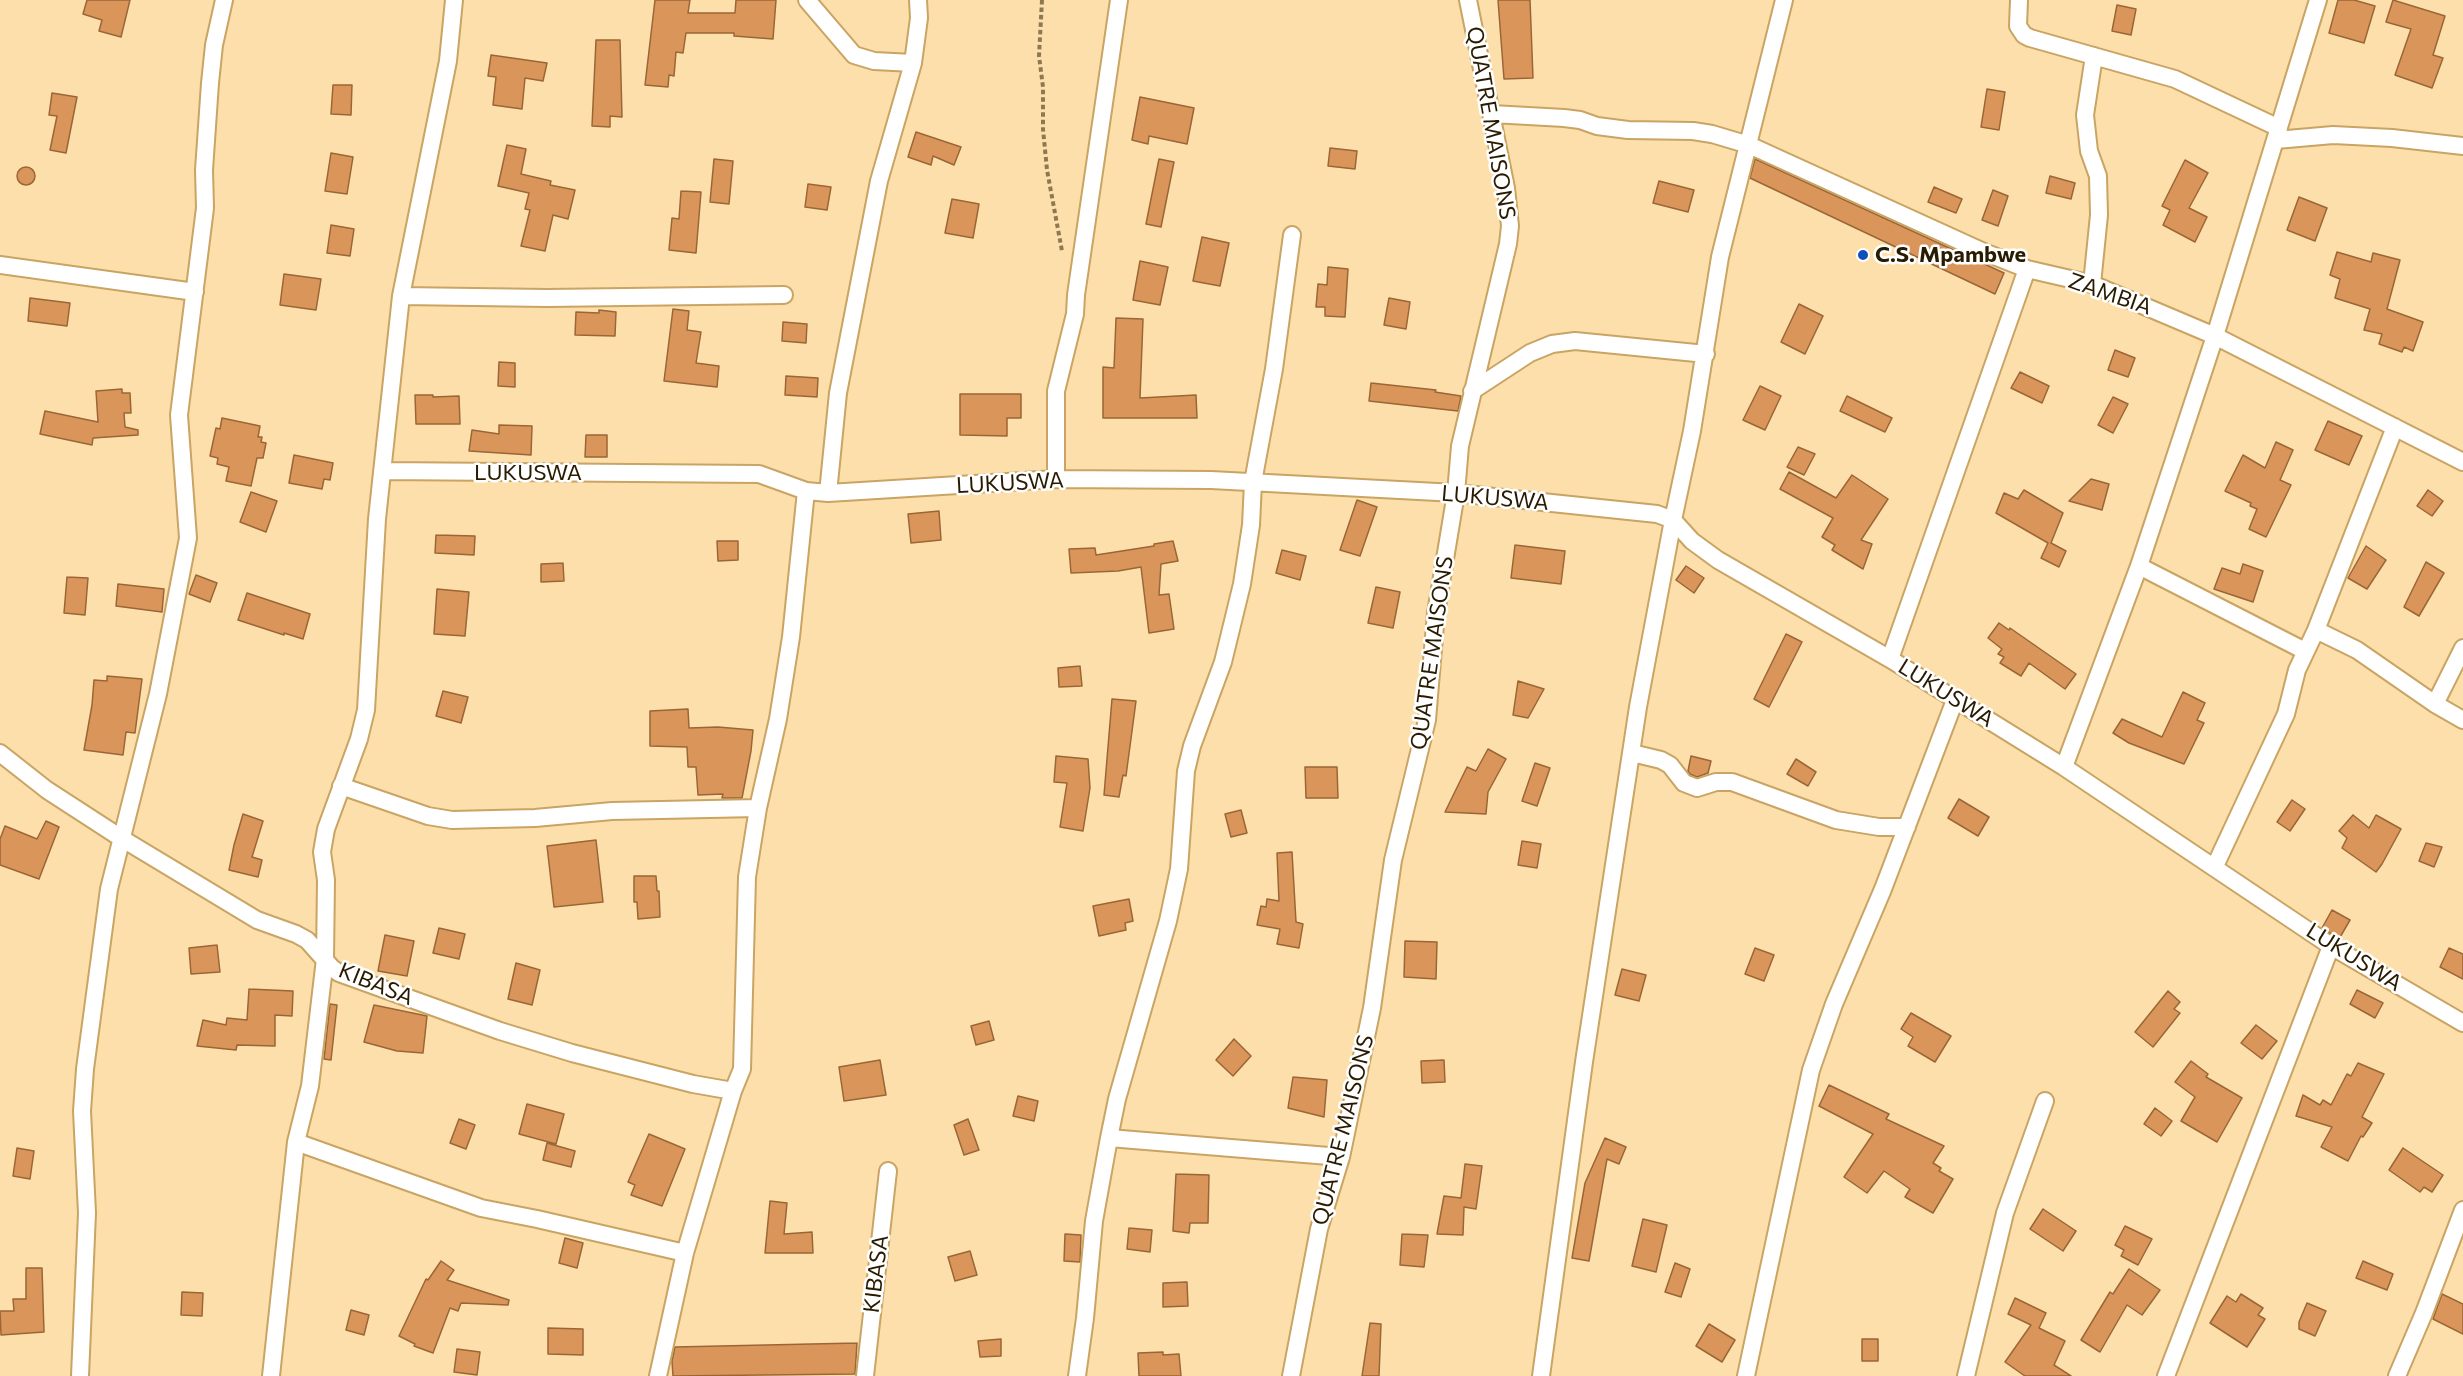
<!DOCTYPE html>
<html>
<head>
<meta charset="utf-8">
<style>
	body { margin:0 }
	canvas { display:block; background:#fddfab }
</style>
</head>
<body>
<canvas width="2463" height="1376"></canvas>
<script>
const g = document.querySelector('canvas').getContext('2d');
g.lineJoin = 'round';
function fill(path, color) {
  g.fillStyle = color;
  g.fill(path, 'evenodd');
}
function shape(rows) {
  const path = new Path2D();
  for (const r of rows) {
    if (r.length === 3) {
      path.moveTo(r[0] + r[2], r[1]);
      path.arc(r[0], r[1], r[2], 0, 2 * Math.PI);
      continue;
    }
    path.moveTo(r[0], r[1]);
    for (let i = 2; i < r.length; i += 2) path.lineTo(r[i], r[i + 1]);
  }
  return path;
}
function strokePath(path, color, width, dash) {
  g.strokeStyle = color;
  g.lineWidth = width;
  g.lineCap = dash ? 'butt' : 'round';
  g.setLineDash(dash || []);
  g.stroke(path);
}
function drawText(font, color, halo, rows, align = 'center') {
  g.font = font + ' Commissioner,sans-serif';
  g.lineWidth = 5;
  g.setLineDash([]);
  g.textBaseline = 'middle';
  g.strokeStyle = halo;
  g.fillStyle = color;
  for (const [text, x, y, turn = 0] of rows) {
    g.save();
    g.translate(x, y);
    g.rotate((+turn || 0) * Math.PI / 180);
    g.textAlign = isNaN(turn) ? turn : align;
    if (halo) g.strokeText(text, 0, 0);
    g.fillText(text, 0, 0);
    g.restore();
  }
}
const building = shape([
	[87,0,130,0,121,37,99,31,102,20,83,14,87,0],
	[655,0,690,0,688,13,735,13,736,0,776,0,773,39,734,36,734,33,686,33,683,53,676,52,674,76,669,75,668,87,645,85,655,0],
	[1498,0,1530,0,1533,78,1504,79,1498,0],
	[2338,0,2354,0,2375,6,2364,43,2329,33,2338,0],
	[2393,0,2445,16,2433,55,2443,58,2432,88,2395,75,2411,29,2386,22,2393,0],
	[2117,5,2136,9,2131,35,2112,31,2117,5],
	[596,40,620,40,622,117,610,116,610,127,592,126,596,40],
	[491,55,547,63,543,81,525,78,522,109,493,105,496,77,488,76,491,55],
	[333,85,352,85,351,115,331,114,333,85],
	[1987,89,2005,92,1999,130,1981,127,1987,89],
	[52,93,77,97,66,153,50,150,57,116,49,115,52,93],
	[1140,97,1194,108,1187,144,1149,136,1148,144,1132,140,1140,97],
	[916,132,961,147,954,165,933,156,931,165,908,157,916,132],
	[507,145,526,149,521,174,551,181,550,185,575,190,568,219,553,215,545,251,521,246,530,210,525,209,529,193,498,186,507,145],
	[1330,148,1357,151,1355,169,1328,166,1330,148],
	[331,153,353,157,347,194,325,191,331,153],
	[714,159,733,161,729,204,710,202,714,159],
	[1159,159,1174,162,1161,227,1146,224,1159,159],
	[1755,159,2004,273,1995,294,1750,178,1755,159],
	[2185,160,2208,173,2189,208,2207,217,2195,242,2163,225,2170,210,2162,206,2185,160],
	[26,176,9],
	[2050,176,2075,183,2071,199,2046,193,2050,176],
	[1659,181,1694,190,1688,212,1653,203,1659,181],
	[808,184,831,187,827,210,805,207,808,184],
	[1934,187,1962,199,1956,213,1928,202,1934,187],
	[1993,190,2008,196,1998,226,1982,220,1993,190],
	[681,191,701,192,696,253,669,250,672,218,679,219,681,191],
	[2299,197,2327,208,2315,241,2287,230,2299,197],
	[952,199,979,204,973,238,945,233,952,199],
	[331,225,354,229,350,256,327,253,331,225],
	[1202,237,1229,243,1220,286,1193,281,1202,237],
	[2337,252,2371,262,2373,253,2400,260,2387,309,2423,322,2413,351,2404,347,2402,352,2379,344,2382,334,2364,330,2370,309,2335,298,2340,279,2330,275,2337,252],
	[1140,261,1168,267,1160,305,1133,300,1140,261],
	[1328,267,1348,269,1345,317,1325,316,1325,307,1316,307,1318,284,1327,285,1328,267],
	[284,274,321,279,316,310,280,305,284,274],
	[30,298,70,303,67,326,28,321,30,298],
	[1389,298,1410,302,1406,329,1384,325,1389,298],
	[1799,304,1823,316,1805,354,1781,342,1799,304],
	[673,309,689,311,687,330,701,332,696,363,719,366,717,387,664,381,673,309],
	[599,310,616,312,615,336,575,335,576,312,599,313,599,310],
	[1116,318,1143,319,1140,398,1196,395,1197,418,1103,418,1103,367,1114,368,1116,318],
	[783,322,807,324,806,343,782,341,783,322],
	[2115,350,2135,358,2128,377,2108,370,2115,350],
	[499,362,515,363,515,387,498,386,499,362],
	[2020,372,2049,386,2042,403,2011,388,2020,372],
	[786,376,818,378,817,397,785,395,786,376],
	[1371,383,1436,390,1435,392,1461,396,1458,411,1369,401,1371,383],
	[1760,386,1781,396,1765,430,1743,420,1760,386],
	[122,389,122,393,130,393,131,413,124,413,125,427,138,430,138,435,93,438,92,445,40,434,45,411,98,422,96,391,122,389],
	[960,394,1021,394,1021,418,1007,418,1007,436,960,435,960,394],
	[415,395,433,395,433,397,459,396,460,424,416,424,415,395],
	[1847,396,1892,418,1885,432,1840,411,1847,396],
	[2113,397,2128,404,2113,433,2098,425,2113,397],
	[222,418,260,426,258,437,262,437,261,442,266,443,263,458,257,458,251,486,226,481,229,467,217,464,218,458,210,456,216,428,220,429,222,418],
	[2328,421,2362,436,2349,465,2315,450,2328,421],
	[499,425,532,426,531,455,469,451,472,430,499,434,499,425],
	[586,435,607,435,607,457,585,457,586,435],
	[2276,442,2293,450,2280,480,2291,485,2266,537,2249,529,2257,509,2250,506,2251,503,2225,491,2243,455,2265,468,2276,442],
	[1798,447,1815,454,1804,475,1787,467,1798,447],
	[294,455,333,463,330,480,324,479,322,489,289,483,294,455],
	[1789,472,1836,498,1852,475,1888,499,1861,540,1872,544,1863,569,1832,550,1835,545,1822,537,1833,518,1780,489,1789,472],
	[2091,479,2109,484,2102,510,2069,501,2091,479],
	[2024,490,2063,513,2051,543,2066,551,2059,567,2041,558,2048,543,1996,513,2004,493,2018,499,2024,490],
	[2428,490,2443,501,2432,516,2417,506,2428,490],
	[251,492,277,501,266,532,240,522,251,492],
	[1357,500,1377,507,1360,556,1340,550,1357,500],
	[939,511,941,540,911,543,908,514,939,511],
	[436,535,475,536,474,555,435,553,436,535],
	[717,541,738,541,738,560,718,561,717,541],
	[1173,541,1178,561,1161,564,1159,595,1169,594,1174,629,1149,633,1141,567,1118,571,1071,573,1069,549,1095,548,1096,555,1154,546,1154,544,1173,541],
	[1515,545,1565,551,1561,584,1511,578,1515,545],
	[2366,546,2386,560,2367,589,2348,578,2366,546],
	[1282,550,1306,556,1300,580,1276,573,1282,550],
	[2426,562,2444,573,2419,616,2404,607,2426,562],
	[563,563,564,581,541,582,541,564,563,563],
	[2243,564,2263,571,2253,602,2214,589,2222,568,2240,574,2243,564],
	[1686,566,1704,578,1694,593,1676,580,1686,566],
	[196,575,217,583,210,602,189,594,196,575],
	[67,577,88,578,85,615,64,613,67,577],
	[118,584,164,589,162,612,116,606,118,584],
	[1376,587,1400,592,1393,628,1368,623,1376,587],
	[437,589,469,592,465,636,434,634,437,589],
	[247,593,310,614,303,639,284,633,284,635,238,620,247,593],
	[1999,623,2009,630,2010,628,2076,674,2065,689,2029,663,2021,676,2000,663,2004,657,1998,654,2002,649,1988,638,1999,623],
	[1786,634,1802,642,1769,707,1754,699,1786,634],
	[1080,666,1082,686,1059,687,1058,668,1080,666],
	[107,676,142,679,135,733,126,732,123,755,84,750,92,705,94,680,107,681,107,676],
	[1518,681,1544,689,1528,718,1513,715,1518,681],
	[443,691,468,697,461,723,436,716,443,691],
	[2183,692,2205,703,2197,720,2204,723,2184,764,2129,743,2113,733,2122,719,2162,737,2183,692],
	[1112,699,1136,701,1126,776,1123,775,1119,797,1104,795,1112,699],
	[688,709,689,728,718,727,753,730,751,751,742,798,722,798,723,794,698,795,696,767,688,767,687,747,650,746,650,711,688,709],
	[1488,749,1506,759,1488,792,1486,814,1445,812,1467,767,1476,771,1488,749],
	[1056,756,1088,759,1090,788,1083,831,1060,827,1067,783,1054,782,1056,756],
	[1691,756,1711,761,1708,773,1697,777,1690,774,1688,771,1691,756],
	[1796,759,1816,772,1808,786,1787,774,1796,759],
	[1535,763,1550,768,1537,806,1522,801,1535,763],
	[1305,767,1337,767,1338,798,1306,798,1305,767],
	[1959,799,1989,817,1978,836,1948,818,1959,799],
	[2292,800,2305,809,2290,831,2277,822,2292,800],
	[1241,810,1247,833,1231,837,1225,814,1241,810],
	[243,814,263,821,252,857,262,860,258,877,229,870,234,845,243,814],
	[2353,815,2369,828,2376,815,2401,829,2382,864,2376,872,2342,848,2347,838,2339,831,2353,815],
	[46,821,59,827,39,879,0,865,0,839,5,826,37,839,46,821],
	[596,840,603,902,554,907,547,846,596,840],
	[1522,841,1541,844,1537,868,1518,865,1522,841],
	[2426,843,2442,847,2434,867,2419,861,2426,843],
	[1292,852,1296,922,1303,924,1299,948,1277,944,1280,929,1257,925,1261,906,1266,907,1267,899,1279,901,1277,853,1292,852],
	[634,876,656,876,657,891,659,891,660,917,638,919,637,902,634,902,634,876],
	[1129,899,1133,921,1125,923,1126,930,1099,936,1093,906,1129,899],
	[2332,910,2350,920,2339,939,2322,928,2332,910],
	[439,928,465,934,459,959,433,953,439,928],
	[385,935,414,941,407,976,378,971,385,935],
	[1405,941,1437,942,1436,979,1404,977,1405,941],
	[217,945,220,972,191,974,189,948,217,945],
	[1755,948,1774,955,1764,981,1745,974,1755,948],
	[2449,948,2463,954,2463,979,2440,967,2449,948],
	[516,963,540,970,532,1005,508,999,516,963],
	[1622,969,1646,975,1639,1001,1615,995,1622,969],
	[249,989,293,991,292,1016,275,1015,275,1046,237,1045,236,1050,197,1046,203,1020,226,1025,227,1018,247,1020,249,989],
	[2357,990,2383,1003,2375,1018,2350,1004,2357,990],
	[2168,991,2180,1002,2174,1009,2180,1013,2153,1047,2135,1032,2168,991],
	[330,1004,337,1005,331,1060,324,1059,330,1004],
	[374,1005,427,1016,423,1053,397,1051,364,1042,374,1005],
	[1911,1013,1951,1036,1935,1062,1908,1046,1913,1037,1901,1029,1911,1013],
	[989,1021,994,1040,976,1045,971,1026,989,1021],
	[2256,1025,2277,1041,2262,1059,2241,1043,2256,1025],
	[1234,1039,1251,1056,1233,1076,1216,1060,1234,1039],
	[880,1060,886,1095,844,1101,839,1067,880,1060],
	[1444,1060,1445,1082,1422,1083,1421,1061,1444,1060],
	[2191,1061,2208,1074,2206,1077,2242,1098,2217,1142,2181,1121,2195,1097,2175,1082,2191,1061],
	[2358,1063,2384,1074,2362,1117,2372,1123,2363,1137,2361,1136,2348,1161,2321,1147,2332,1127,2296,1116,2303,1095,2320,1105,2323,1100,2331,1105,2347,1074,2351,1076,2358,1063],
	[1293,1077,1327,1080,1324,1117,1288,1108,1293,1077],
	[1829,1085,1889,1114,1886,1119,1944,1146,1933,1163,1941,1168,1939,1171,1953,1179,1933,1213,1905,1197,1910,1189,1884,1171,1867,1193,1844,1177,1873,1134,1819,1106,1829,1085],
	[1018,1096,1038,1101,1034,1121,1013,1116,1018,1096],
	[527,1104,564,1114,556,1144,519,1134,527,1104],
	[2155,1108,2172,1121,2161,1136,2144,1124,2155,1108],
	[459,1119,475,1125,466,1149,450,1143,459,1119],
	[968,1119,979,1150,964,1155,954,1125,968,1119],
	[649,1134,685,1149,662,1206,631,1195,635,1185,628,1182,649,1134],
	[1605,1138,1626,1147,1619,1164,1607,1159,1589,1261,1572,1258,1585,1183,1605,1138],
	[547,1143,575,1151,571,1167,543,1160,547,1143],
	[17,1148,34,1151,30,1179,13,1176,17,1148],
	[2403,1148,2443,1175,2432,1192,2424,1187,2420,1192,2389,1170,2403,1148],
	[1465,1164,1482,1166,1476,1209,1464,1207,1463,1235,1437,1234,1444,1196,1461,1198,1465,1164],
	[1176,1174,1209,1175,1208,1223,1190,1223,1189,1233,1173,1231,1176,1174],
	[770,1201,787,1203,784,1234,812,1232,813,1253,765,1253,770,1201],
	[2043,1209,2076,1231,2063,1251,2030,1229,2043,1209],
	[1643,1219,1667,1225,1656,1272,1632,1266,1643,1219],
	[2125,1226,2152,1239,2138,1265,2121,1256,2124,1250,2115,1245,2125,1226],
	[1129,1228,1152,1230,1150,1252,1127,1249,1129,1228],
	[1065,1234,1081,1235,1080,1262,1064,1261,1065,1234],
	[1402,1234,1428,1235,1424,1267,1400,1265,1402,1234],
	[565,1238,583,1243,577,1268,559,1263,565,1238],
	[970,1251,977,1275,955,1281,948,1257,970,1251],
	[441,1261,454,1270,447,1280,509,1300,508,1305,461,1303,458,1311,450,1308,433,1353,414,1346,415,1344,399,1336,426,1279,428,1280,441,1261],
	[2363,1261,2393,1274,2387,1290,2356,1278,2363,1261],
	[1675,1263,1690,1269,1681,1297,1665,1292,1675,1263],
	[26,1268,42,1268,44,1332,1,1335,0,1311,14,1311,13,1299,26,1299,26,1268],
	[2129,1269,2160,1290,2142,1315,2127,1305,2100,1352,2081,1340,2110,1292,2113,1294,2129,1269],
	[1187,1282,1188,1306,1163,1307,1163,1283,1187,1282],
	[182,1292,203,1293,202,1316,181,1315,182,1292],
	[2241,1294,2263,1308,2258,1315,2265,1319,2247,1347,2210,1323,2227,1296,2236,1302,2241,1294],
	[2442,1294,2463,1304,2463,1334,2433,1319,2442,1294],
	[2015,1298,2046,1313,2039,1328,2065,1341,2054,1365,2071,1376,2025,1376,2005,1362,2031,1325,2008,1314,2015,1298],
	[2307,1303,2326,1311,2315,1336,2299,1329,2299,1322,2307,1303],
	[351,1310,369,1315,364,1335,346,1330,351,1310],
	[1370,1323,1381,1324,1379,1376,1362,1376,1370,1323],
	[1709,1324,1735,1340,1722,1362,1696,1346,1709,1324],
	[548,1328,583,1329,583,1355,548,1354,548,1328],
	[1001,1339,1001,1356,980,1357,978,1341,1001,1339],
	[1862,1339,1878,1339,1878,1361,1862,1361,1862,1339],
	[857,1343,855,1374,673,1376,672,1361,675,1347,857,1343],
	[457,1349,480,1352,477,1375,454,1372,457,1349],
	[1163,1352,1163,1355,1179,1354,1181,1376,1139,1376,1138,1353,1163,1352]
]);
const path = shape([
	[1042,0,1039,56,1043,87,1043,129,1047,170,1062,251]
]);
const minor = shape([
	[807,0,854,55,874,61,913,63],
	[2019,0,2018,26,2024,35,2030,38,2175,79,2279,128],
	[1492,114,1564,118,1580,120,1597,126,1628,130,1693,131,1712,134,1749,145,1984,252,2027,269,2092,284,2215,336,2463,462],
	[2276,140,2333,135,2392,138,2463,146],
	[0,265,195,292],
	[2092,284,2099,215,2098,176,2089,151,2085,115,2094,56],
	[401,296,547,298,784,295],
	[1472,391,1530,353,1552,344,1575,341,1706,354],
	[382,471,759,474,806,491,828,493,1056,479,1211,480,1456,493,1657,514,1673,520,1692,541,1718,560,1890,659,2064,767,2331,946,2463,1023],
	[1056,479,1056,391,1075,314,1076,295,1119,0],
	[828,493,838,393,879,181,913,63,919,18,918,0],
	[2139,566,2305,651],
	[2316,630,2395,427],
	[1890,659,2027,269],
	[2435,704,2463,648],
	[0,753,47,790,121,838,257,920,296,934,307,940,332,968,339,973,500,1031,572,1053,693,1084,733,1091],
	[1632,753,1661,760,1670,765,1684,783,1697,788,1716,782,1732,782,1836,820,1879,827,1907,827],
	[2064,767,2139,566,2215,336,2318,0],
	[341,786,428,816,452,820,535,818,612,811,758,808],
	[2215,866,2286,714,2297,670,2316,630,2357,650,2435,704,2463,720],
	[1109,1138,1341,1157],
	[296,1142,481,1208,537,1219,685,1253],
	[80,1376,87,1213,82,1111,85,1069,109,889,158,694,188,538,179,415,205,208,204,170,210,83,214,45,224,0],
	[271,1376,296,1142,310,1086,325,959,326,880,322,852,326,829,359,739,366,710,377,519,401,296,448,61,454,0],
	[658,1376,685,1253,733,1091,742,1069,747,877,758,808,778,719,791,637,806,491],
	[865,1376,888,1171],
	[1077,1376,1085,1318,1094,1221,1109,1138,1117,1099,1168,921,1179,869,1186,771,1192,746,1223,662,1242,584,1251,525,1253,482,1274,369,1292,235],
	[1291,1376,1319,1229,1341,1157,1372,1008,1393,860,1427,720,1436,613,1456,493,1460,446,1508,244,1510,226,1506,188,1468,0],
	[1541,1376,1584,1062,1638,707,1673,520,1692,431,1720,257,1784,0],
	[1746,1376,1811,1070,1834,1004,1883,889,1955,700],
	[1966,1376,2005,1213,2045,1101],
	[2166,1376,2331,946],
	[2397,1376,2424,1313,2463,1210]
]);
const markers = [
	[1863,255,6,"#104eb9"]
];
const streetNames = [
	["QUATRE MAISONS",1491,123,80],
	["ZAMBIA",2110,294,19],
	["LUKUSWA",528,473],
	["LUKUSWA",1010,483,-3],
	["LUKUSWA",1495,498,5],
	["QUATRE MAISONS",1432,653,-82],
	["LUKUSWA",1946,693,32],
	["LUKUSWA",2354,957,32],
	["KIBASA",376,984,22],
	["QUATRE MAISONS",1343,1130,-76],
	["KIBASA",876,1274,-83]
];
const poiNames = [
	["C.S. Mpambwe",1875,255]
];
fill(building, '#da965a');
strokePath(building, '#9b6636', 1.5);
strokePath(minor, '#c9a463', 20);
strokePath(path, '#8e7852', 4, [4.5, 3]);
strokePath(minor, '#fff', 16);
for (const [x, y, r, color] of markers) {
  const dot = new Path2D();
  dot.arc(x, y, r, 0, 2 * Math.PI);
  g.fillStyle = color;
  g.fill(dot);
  strokePath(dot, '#fff', 2);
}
drawText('22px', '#291b01', '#fff', streetNames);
drawText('bold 22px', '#291b01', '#fff', poiNames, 'left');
</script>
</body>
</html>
